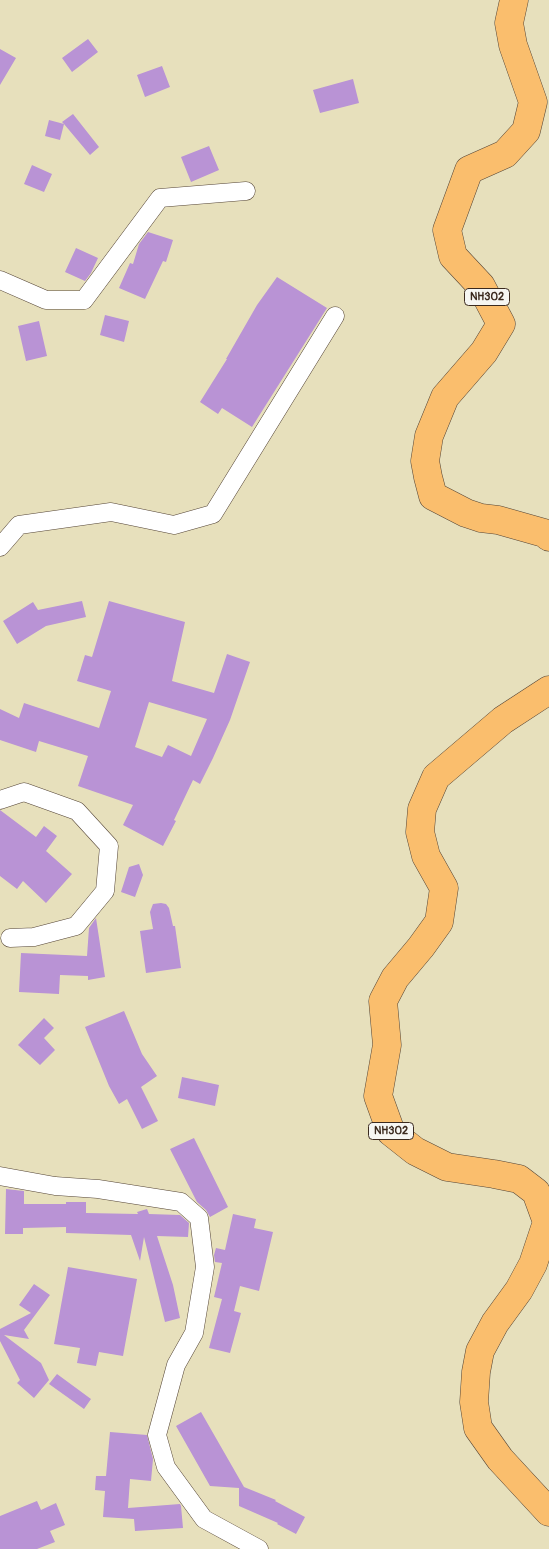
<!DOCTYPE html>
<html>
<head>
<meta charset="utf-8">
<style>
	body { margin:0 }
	canvas { display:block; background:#e7e0bc }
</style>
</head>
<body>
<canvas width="549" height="1549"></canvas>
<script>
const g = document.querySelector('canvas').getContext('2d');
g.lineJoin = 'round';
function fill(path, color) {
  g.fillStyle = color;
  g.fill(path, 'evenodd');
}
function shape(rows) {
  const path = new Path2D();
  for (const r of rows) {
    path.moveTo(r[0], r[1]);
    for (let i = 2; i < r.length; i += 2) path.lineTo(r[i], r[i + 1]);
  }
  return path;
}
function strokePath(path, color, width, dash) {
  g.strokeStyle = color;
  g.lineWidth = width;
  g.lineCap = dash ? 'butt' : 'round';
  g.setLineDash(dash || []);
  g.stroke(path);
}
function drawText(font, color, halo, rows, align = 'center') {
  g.font = font + ' Pangolin,sans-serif';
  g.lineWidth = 4.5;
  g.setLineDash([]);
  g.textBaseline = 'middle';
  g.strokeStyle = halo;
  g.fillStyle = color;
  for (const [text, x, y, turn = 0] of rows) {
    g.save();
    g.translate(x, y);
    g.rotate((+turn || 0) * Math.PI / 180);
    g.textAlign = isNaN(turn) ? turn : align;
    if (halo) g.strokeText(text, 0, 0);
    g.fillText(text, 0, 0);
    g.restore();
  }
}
const building = shape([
	[88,39,98,52,72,72,62,58],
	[0,49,16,58,0,85],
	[162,66,170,87,145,97,137,75],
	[353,79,359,103,320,113,313,90],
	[73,114,99,147,90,155,64,124,60,140,45,136,49,120,64,124,62,122],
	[209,146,219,170,191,182,181,157],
	[32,165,52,174,44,192,24,184],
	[148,232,173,240,166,262,163,261,145,299,119,288,130,263,133,264,139,244],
	[76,248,98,258,91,273,85,281,65,272],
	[277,277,327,308,252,427,222,408,218,414,200,402,227,359,226,359,257,305],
	[105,315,129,321,124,342,100,335],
	[39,321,47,356,26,361,18,326],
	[82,601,86,617,46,626,17,644,3,621,33,602,38,610],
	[109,601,185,622,172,681,214,693,227,654,250,662,230,720,213,758,200,784,193,780,174,820,176,821,163,846,123,825,133,805,78,786,88,756,39,741,36,752,0,740,0,709,19,718,24,703,99,728,111,691,77,681,85,655,92,657],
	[149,702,207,719,191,756,168,745,162,757,135,747],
	[0,810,36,837,44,826,57,836,46,851,72,874,46,903,23,881,17,889,0,876],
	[139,864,143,875,135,897,121,892,129,867],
	[161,903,166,904,169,908,173,926,175,926,181,968,146,973,140,931,153,929,150,912,153,904],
	[96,918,105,977,88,980,88,976,60,975,59,994,19,992,21,953,87,956,89,928],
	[124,1011,142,1054,157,1076,141,1087,158,1121,142,1129,127,1099,119,1104,109,1086,85,1027],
	[44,1018,54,1028,44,1038,55,1050,40,1065,18,1045],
	[182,1077,219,1085,215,1106,178,1098],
	[194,1138,228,1207,210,1217,206,1210,197,1202,170,1149],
	[6,1189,24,1191,24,1204,66,1204,66,1202,86,1202,86,1213,138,1214,137,1212,147,1209,149,1214,180,1215,189,1223,188,1237,157,1236,173,1285,180,1318,165,1322,144,1237,140,1261,131,1235,66,1233,66,1227,23,1228,23,1234,5,1234],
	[233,1214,256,1219,254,1228,273,1232,259,1291,240,1286,234,1311,241,1313,230,1353,209,1348,222,1299,214,1297,222,1263,215,1262,214,1255,216,1248,225,1250],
	[68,1267,137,1279,123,1356,99,1352,96,1366,77,1363,80,1348,54,1344],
	[34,1284,50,1295,24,1330,29,1339,4,1335,41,1363,49,1380,34,1398,17,1383,20,1380,0,1341,0,1329,31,1313,19,1305],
	[57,1374,91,1399,84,1409,49,1384],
	[201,1412,244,1487,276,1500,275,1501,305,1517,296,1534,277,1524,278,1523,239,1506,239,1488,210,1486,176,1426],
	[110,1432,147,1435,153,1459,151,1481,130,1479,128,1508,180,1504,181,1506,183,1528,135,1531,134,1519,103,1517,105,1491,95,1490,96,1476,106,1476],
	[37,1501,41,1510,56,1503,65,1525,50,1531,55,1542,37,1549,0,1549,0,1516]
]);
const street = shape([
	[0,280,46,300,84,300,160,198,246,191],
	[0,547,19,525,111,512,174,525,213,514,335,316],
	[0,800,24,792,77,811,109,846,105,891,76,926,34,937,10,938],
	[0,1176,55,1186,98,1189,181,1202,199,1218,205,1267,194,1333,176,1365,157,1435,166,1467,204,1519,259,1549]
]);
const highway = shape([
	[514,0,509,23,513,45,533,102,526,131,505,154,469,170,447,230,453,256,481,286,501,324,484,352,445,397,429,436,425,461,428,477,433,496,466,513,481,518,498,520,544,533,549,537],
	[549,690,503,720,436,777,422,809,420,832,426,856,444,888,439,922,421,947,395,978,383,1001,387,1045,378,1096,391,1132,415,1151,447,1167,494,1174,519,1179,536,1192,547,1222,533,1264,519,1290,495,1323,480,1351,476,1372,474,1402,478,1428,500,1459,549,1512]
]);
const shields = [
	[487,297,45],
	[391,1131,45]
];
const shieldNames = [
	["NH302",487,297],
	["NH302",391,1131]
];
fill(building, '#b993d5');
strokePath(street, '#554536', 19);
strokePath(highway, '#554536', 29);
strokePath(street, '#fff', 18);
strokePath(highway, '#fabe6d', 28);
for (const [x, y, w] of shields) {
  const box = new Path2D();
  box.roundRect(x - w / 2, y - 8.5, w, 17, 4);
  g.fillStyle = '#f6f6f2';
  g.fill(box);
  strokePath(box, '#3b2a1e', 1);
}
drawText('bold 11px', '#3b2a1e', null, shieldNames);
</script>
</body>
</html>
